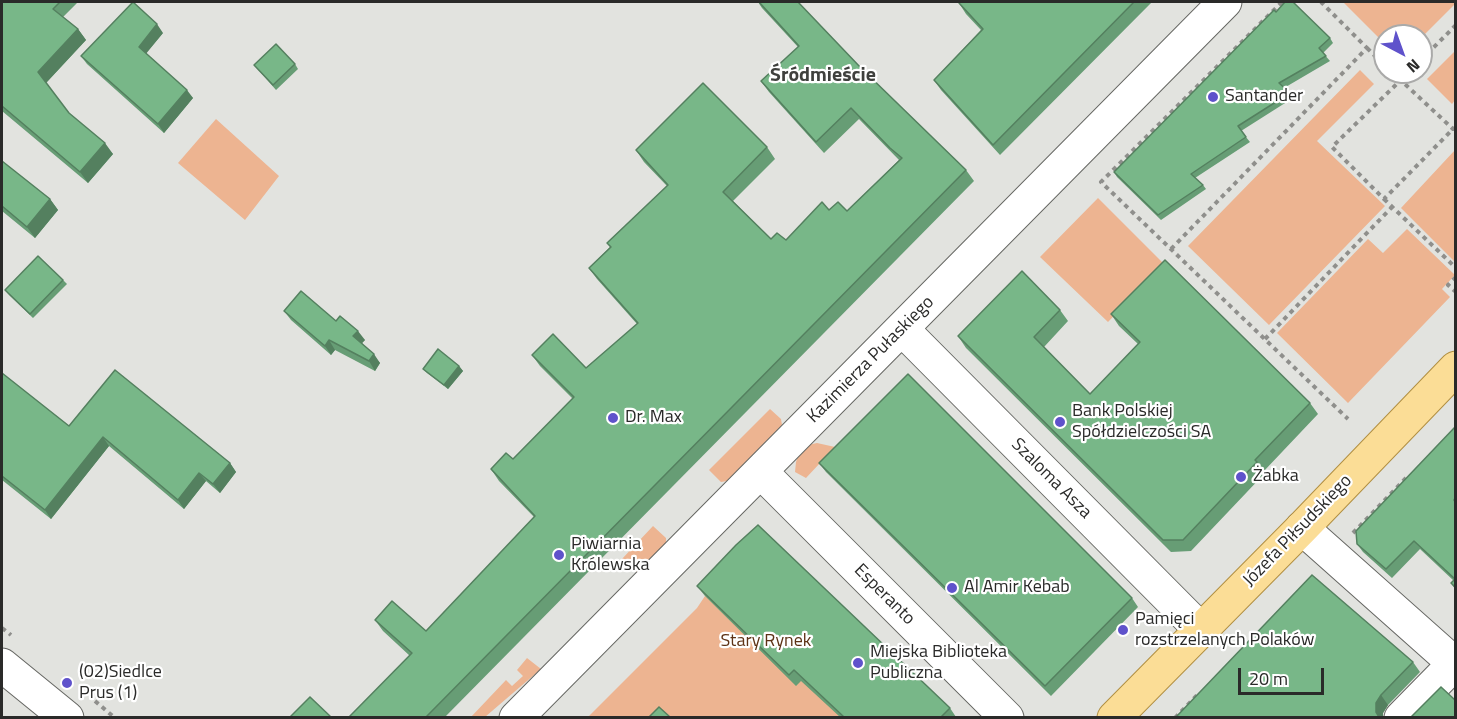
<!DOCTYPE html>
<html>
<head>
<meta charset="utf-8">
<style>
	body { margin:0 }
	#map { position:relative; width:1457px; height:719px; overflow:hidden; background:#e2e3df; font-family:"Titillium Web",sans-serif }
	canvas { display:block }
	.frame { position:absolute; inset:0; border:3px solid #2a2a29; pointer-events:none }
	.north { position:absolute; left:1373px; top:24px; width:60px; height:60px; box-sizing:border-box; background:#fff; border:2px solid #aaaaa9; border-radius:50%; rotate:139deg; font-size:16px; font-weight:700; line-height:24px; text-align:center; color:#2a2a29 }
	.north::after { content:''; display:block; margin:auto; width:21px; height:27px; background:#5f52cb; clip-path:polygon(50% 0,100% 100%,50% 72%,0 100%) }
	.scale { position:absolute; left:1238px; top:668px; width:86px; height:27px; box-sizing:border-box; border:3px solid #2a2a29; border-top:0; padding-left:8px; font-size:18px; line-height:21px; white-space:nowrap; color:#2a2a29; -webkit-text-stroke:4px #fff; paint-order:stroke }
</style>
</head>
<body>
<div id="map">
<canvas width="1457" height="719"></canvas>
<div class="frame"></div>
<div class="north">N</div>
<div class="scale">20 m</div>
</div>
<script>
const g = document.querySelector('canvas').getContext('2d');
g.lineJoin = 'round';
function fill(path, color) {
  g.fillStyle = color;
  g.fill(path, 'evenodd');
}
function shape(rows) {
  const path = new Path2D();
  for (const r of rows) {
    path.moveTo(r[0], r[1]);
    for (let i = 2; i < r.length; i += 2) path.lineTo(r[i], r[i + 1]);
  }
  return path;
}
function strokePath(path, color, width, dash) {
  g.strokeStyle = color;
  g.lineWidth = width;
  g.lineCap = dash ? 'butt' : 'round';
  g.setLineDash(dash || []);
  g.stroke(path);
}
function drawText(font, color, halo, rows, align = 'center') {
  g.font = font + ' "Titillium Web",sans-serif';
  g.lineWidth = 4.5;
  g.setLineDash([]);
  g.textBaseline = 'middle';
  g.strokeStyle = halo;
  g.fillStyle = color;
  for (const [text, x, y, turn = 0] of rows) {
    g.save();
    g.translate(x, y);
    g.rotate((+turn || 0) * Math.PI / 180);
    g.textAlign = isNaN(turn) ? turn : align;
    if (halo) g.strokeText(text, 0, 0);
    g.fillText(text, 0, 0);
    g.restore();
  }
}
const green = shape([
	[1343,2,1455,2,1456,3,1421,38,1421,36,1385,36,1385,44],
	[1455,51,1455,100,1452,104,1427,79],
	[1360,70,1374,84,1317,141,1385,206,1269,325,1188,246],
	[216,119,279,176,245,220,178,163],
	[1455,150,1455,262,1401,208],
	[1098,198,1164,264,1108,322,1040,257],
	[1407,229,1455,275,1442,289,1450,297,1348,403,1277,333,1368,239,1383,253],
	[770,409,781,419,782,425,727,481,721,482,709,470],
	[817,443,835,447,806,478,795,472,796,462,798,456,808,445],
	[653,526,666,538,666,543,638,572,633,571,621,560],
	[705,596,956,718,587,718,697,608],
	[527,658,541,669,485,717,470,718,506,680,512,686,523,676,517,670]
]);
const path = shape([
	[1282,2,1101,182,1348,419],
	[1367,48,1385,66],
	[1421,60,1456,25],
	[1392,72,1453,129,1456,127],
	[1409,72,1332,147,1384,199,1453,129],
	[1384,199,1456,268],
	[1171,249,1367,48,1321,2],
	[1456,277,1448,285,1456,292],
	[1265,339,1392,207],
	[1353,533,1406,478],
	[2,628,11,635],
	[95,701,115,718],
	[1175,718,1199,693]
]);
const minor = shape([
	[902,329,1201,630],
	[761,472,1007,718],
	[1302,528,1456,665],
	[2,665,67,718],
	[516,718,1225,2],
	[1401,718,1454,664]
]);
const major = shape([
	[1114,718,1302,528,1456,368]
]);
const wall = shape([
	[2,2,76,2,77,3,63,17,78,29,86,40,46,83,69,113,113,154,88,183,2,111],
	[758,2,798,2,861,68,966,170,974,181,445,717,349,717,410,656,383,631,375,620,426,631,534,517,499,481,491,469,513,459,573,399,540,366,532,355,586,368,637,324,597,279,589,268,610,247,607,243,667,186,644,162,636,150,767,147,775,159,733,201,771,239,786,240,829,210,847,211,899,160,859,119,824,153,769,92,761,81,798,47,762,8],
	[960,2,1152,2,1000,155,941,90,934,80,981,30,966,14,959,3],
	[1276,12,1330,38,1333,43,1323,53,1330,61,1284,88,1290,93,1293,98,1241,131,1250,142,1195,178,1203,185,1206,189,1161,220,1117,177,1114,172],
	[163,33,146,53,193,98,164,133,87,64,81,56],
	[295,64,298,69,276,90,254,65],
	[2,161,50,199,58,210,35,238,2,211],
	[63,280,67,284,33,318,9,295,5,290],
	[1060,310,1068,321,1044,347,1090,394,1138,344,1119,326,1111,314,1310,403,1318,414,1264,471,1265,473,1191,551,1171,552,966,348,958,336],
	[284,311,336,321,365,340,362,343,380,363,375,371,335,350,331,355,291,320],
	[459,366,463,371,448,389,427,373,423,369],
	[2,373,69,426,230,463,236,472,220,493,206,481,184,509,109,446,51,519,2,480],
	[1455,427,1455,589,1451,583,1454,581,1420,549,1392,578,1363,552,1357,544],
	[819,463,1132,598,1138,607,1051,696,826,472],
	[697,586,950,708,956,717,840,717,801,681,796,686,705,596],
	[1413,662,1420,672,1388,705,1383,713,1176,717]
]);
const shadedWall = shape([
	[157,24,163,33,145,55,139,47],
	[78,29,86,40,46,83,38,72],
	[187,90,193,98,164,133,158,124],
	[105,143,113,154,88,183,80,172],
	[50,199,58,210,35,238,27,227],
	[358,331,365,340,360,345,353,336],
	[329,340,335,350,331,355,325,346],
	[374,354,380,363,375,371,369,361],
	[459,366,463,371,448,389,444,385],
	[103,437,109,446,51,519,45,510],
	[230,463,236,472,220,493,213,484],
	[199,473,206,481,184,509,178,500],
	[1381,695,1388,705,1383,713,1383,717,1379,717,1376,712,1376,703]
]);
const building = shape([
	[2,2,60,2,53,9,78,29,38,72,69,113,105,143,80,172,2,106,2,2],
	[133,2,157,24,139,47,187,90,158,124,81,56,133,2],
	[759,2,798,2,861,68,966,170,426,717,349,717,412,653,375,620,392,601,426,631,535,516,491,469,506,453,513,459,574,397,532,355,553,334,586,368,638,323,589,268,611,247,607,243,668,185,636,150,703,83,767,147,723,192,771,239,777,233,786,240,822,202,829,210,838,202,847,211,902,158,890,148,851,108,816,142,761,81,799,46,759,2],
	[960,2,1134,2,993,145,934,80,983,29,959,3,960,2],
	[1285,2,1293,2,1330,38,1319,48,1326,56,1279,83,1290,93,1238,126,1246,137,1191,174,1203,185,1158,215,1114,172,1274,10,1276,12,1285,2],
	[276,44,295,64,273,85,254,65,276,44],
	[2,161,50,199,27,227,2,206,2,161],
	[38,256,63,280,30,314,5,290,38,256],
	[1165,260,1310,403,1255,460,1257,462,1183,540,1163,540,958,336,1022,271,1060,310,1034,337,1090,394,1140,342,1111,314,1165,260],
	[301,291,336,321,340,316,358,331,353,336,374,354,369,361,329,340,325,346,284,311,301,291],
	[438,349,459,366,444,385,423,369,438,349],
	[115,370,230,463,213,484,199,473,178,500,103,437,45,510,2,476,2,373,69,426,115,370],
	[908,374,1132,598,1045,686,819,463,908,374],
	[1455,427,1455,498,1454,500,1455,502,1455,587,1451,583,1455,579,1414,541,1386,569,1357,544,1356,531,1455,427],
	[758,525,950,708,941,717,844,717,794,670,789,675,697,586,736,545,758,525],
	[1312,575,1413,662,1381,695,1376,703,1376,712,1379,717,1176,717,1312,575],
	[1441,687,1455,700,1455,717,1411,717,1441,687],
	[310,697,331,717,290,717,310,697],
	[659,707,670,717,649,717,659,707]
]);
const markers = [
	[1213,97,6,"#5f52cb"],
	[613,418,6,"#5f52cb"],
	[1060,422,6,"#5f52cb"],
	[1241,477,6,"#5f52cb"],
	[559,555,6,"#5f52cb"],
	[952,588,6,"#5f52cb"],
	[1123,630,6,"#5f52cb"],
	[858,663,6,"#5f52cb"],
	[67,683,6,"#5f52cb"]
];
const poiNames = [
	["Santander",1225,97],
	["Bank Polskiej",1072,412],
	["Spółdzielczości SA",1072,433],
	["Dr. Max",625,418],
	["Żabka",1253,477],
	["Piwiarnia",571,545],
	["Królewska",571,566],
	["Al Amir Kebab",964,588],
	["Pamięci",1135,620],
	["rozstrzelanych Polaków",1135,641],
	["Miejska Biblioteka",870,653],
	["Publiczna",870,674],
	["(02)Siedlce",79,673],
	["Prus (1)",79,694]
];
const streetNames = [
	["Kazimierza Pułaskiego",871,360,-45],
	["Szaloma Asza",1051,479,45],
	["Józefa Piłsudskiego",1298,531,-46],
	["Esperanto",884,595,45]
];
const parkNames = [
	["Stary Rynek",766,642]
];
const neighbourhoodNames = [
	["Śródmieście",823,76]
];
fill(green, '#edb491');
strokePath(minor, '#656662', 35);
strokePath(major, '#b18f42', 35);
strokePath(path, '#8f8f8c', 4, [4.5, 4.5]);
strokePath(minor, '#fff', 33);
strokePath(major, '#fbdd96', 33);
fill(wall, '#679d75');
fill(shadedWall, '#54805f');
fill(building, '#78b788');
strokePath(building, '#54805f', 1.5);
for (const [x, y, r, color] of markers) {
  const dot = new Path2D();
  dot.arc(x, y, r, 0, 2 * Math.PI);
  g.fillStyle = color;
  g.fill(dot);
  strokePath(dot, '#fff', 2);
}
drawText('18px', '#2a2a29', '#fff', poiNames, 'left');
drawText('18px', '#2a2a29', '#fff', streetNames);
drawText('18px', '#5d3215', '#fff', parkNames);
drawText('bold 20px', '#3f403d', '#fff', neighbourhoodNames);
</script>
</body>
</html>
